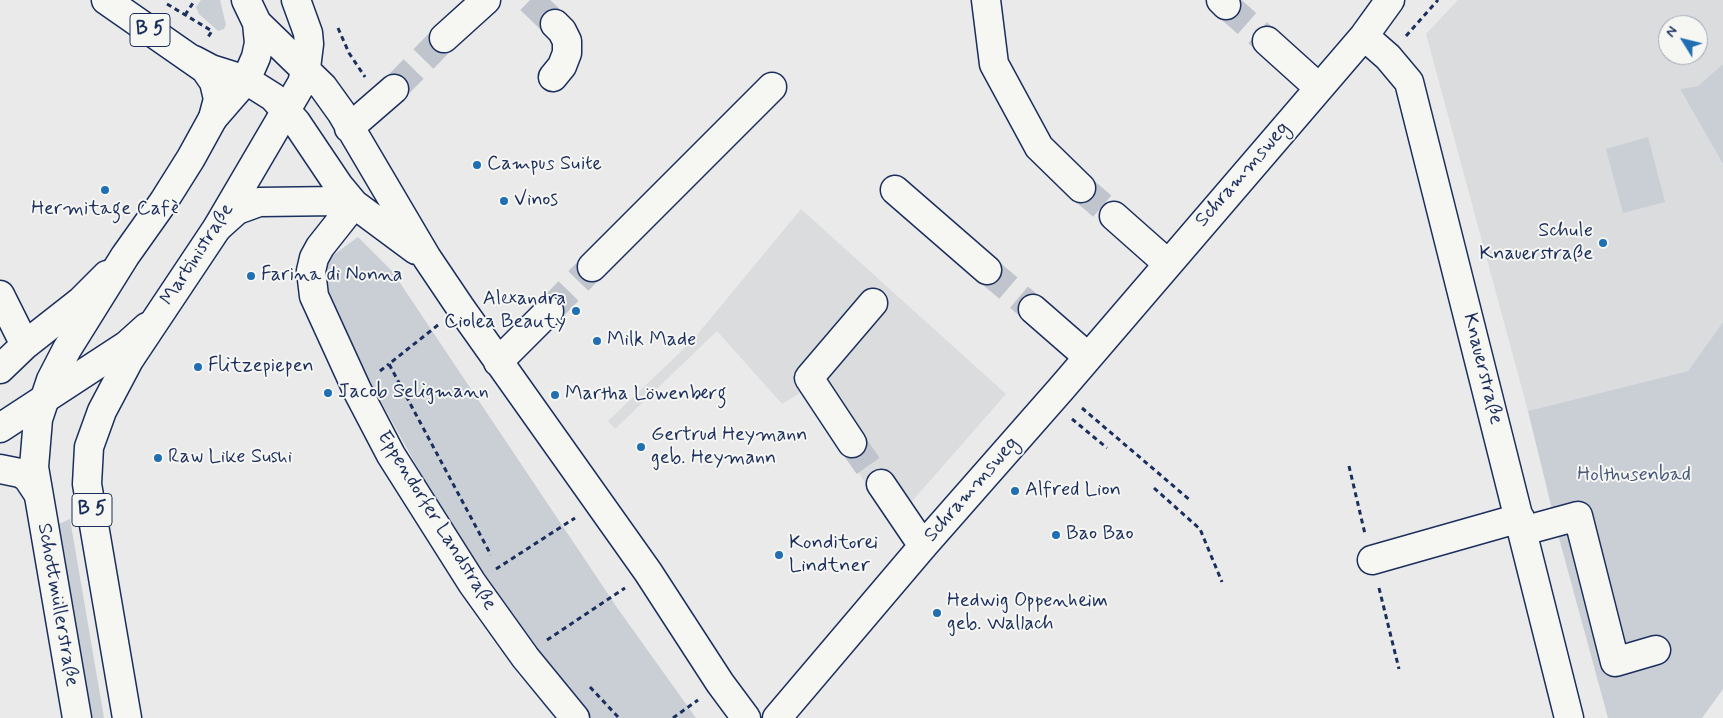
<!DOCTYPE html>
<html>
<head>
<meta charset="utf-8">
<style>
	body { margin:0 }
	#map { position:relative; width:1723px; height:718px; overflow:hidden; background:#e9eae9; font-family:Mynerve,sans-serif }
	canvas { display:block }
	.north { position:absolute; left:1658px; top:15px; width:50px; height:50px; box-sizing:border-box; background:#f6f6f2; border:1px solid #9ea6b7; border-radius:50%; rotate:306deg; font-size:14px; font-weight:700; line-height:20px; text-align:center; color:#1b2f5e }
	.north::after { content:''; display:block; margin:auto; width:18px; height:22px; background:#1f6fb2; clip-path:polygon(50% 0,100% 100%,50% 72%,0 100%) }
</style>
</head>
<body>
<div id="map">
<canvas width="1723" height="718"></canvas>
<div class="north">N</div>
</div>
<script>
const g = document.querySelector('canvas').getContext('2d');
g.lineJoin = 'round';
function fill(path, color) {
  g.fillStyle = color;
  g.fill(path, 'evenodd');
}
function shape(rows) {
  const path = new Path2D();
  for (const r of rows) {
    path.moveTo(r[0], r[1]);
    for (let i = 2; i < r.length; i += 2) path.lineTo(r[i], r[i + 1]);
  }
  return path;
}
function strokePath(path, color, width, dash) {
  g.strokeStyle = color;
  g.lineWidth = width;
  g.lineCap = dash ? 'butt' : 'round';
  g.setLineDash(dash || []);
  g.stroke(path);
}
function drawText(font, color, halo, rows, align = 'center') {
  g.font = font + ' Mynerve,sans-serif';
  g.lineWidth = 4;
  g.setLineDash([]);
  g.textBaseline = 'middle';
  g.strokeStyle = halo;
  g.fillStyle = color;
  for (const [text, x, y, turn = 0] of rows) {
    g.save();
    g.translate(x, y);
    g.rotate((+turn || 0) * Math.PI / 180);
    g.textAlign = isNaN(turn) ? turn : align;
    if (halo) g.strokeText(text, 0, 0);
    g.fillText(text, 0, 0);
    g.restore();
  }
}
const built = shape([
	[1458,0,1723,0,1723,64,1698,86,1680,89,1723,164,1723,322,1688,371,1528,411,1426,34],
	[1668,25,1698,25,1698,55,1668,55],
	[801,209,1006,394,893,523,803,391,782,404,717,331,615,429,608,421,692,341]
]);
const green = shape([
	[201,0,220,0,226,25,224,29,218,31,199,14,196,7],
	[1723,64,1723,164,1680,89,1698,86],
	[1648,137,1665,202,1623,213,1606,149],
	[358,237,392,271,618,609,696,718,587,718,473,567,326,303,324,262],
	[1723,322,1723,689,1702,718,1608,718,1559,538,1528,411,1688,371],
	[70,519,104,718,92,718,59,524]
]);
const minorTunnel = shape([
	[530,0,555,24],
	[1226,5,1267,41],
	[394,89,444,38],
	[1081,188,1114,216],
	[987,270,1033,309],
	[549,311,592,267],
	[852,443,881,484]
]);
const path = shape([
	[167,4,212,31,208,37],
	[185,15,195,0],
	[338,28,349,53,365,77],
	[1406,36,1438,0],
	[438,325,389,364,491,555],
	[380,371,389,364],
	[1082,408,1191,501],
	[1072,419,1107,448],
	[1349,466,1365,534],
	[1154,488,1200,529,1222,582],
	[496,569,575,518],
	[1379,588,1399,669],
	[547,640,625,588],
	[590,687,619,718],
	[673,718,698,700]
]);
const minor = shape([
	[986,0,994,64,1039,147,1081,188],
	[1221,0,1226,5],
	[257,23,323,87,341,112,427,258,460,307,648,572,720,683,746,718],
	[1364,36,1388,57,1409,82,1569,718],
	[444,38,486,0],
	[1267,41,1318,87],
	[194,60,211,69,246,80,273,97,296,122,339,186,354,204,416,250],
	[553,77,562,66,567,53,567,41,562,31,555,24],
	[213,118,246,80,256,57,259,43,257,23,246,0],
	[349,128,394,89],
	[895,190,987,270],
	[354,204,320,247,314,258,311,271,314,296,357,390,391,455,472,583,525,657,575,718],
	[1114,216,1167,263],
	[218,227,237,210,259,202,338,201,354,204],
	[592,267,772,87],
	[0,295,25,345],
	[1033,309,1088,357],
	[498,362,549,311],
	[0,369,25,345,81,301,107,275],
	[0,428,127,345,147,327],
	[852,443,809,378,873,303],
	[0,469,20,473,27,477,37,492],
	[881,484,923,546],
	[1523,531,1578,516,1615,662,1656,650],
	[1372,560,1520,518],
	[777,718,923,546,1061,389,1364,36,1390,0]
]);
const major = shape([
	[77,718,34,467,38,419,51,380,67,349,125,256,164,201,191,158,213,118,218,99,214,82,205,69,106,0],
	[127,718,87,484,89,447,102,411,129,360,217,228,302,83,306,68,309,44,308,33,296,0]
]);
const markers = [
	[477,165,5,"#1f6fb2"],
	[105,190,5,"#1f6fb2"],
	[504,201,5,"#1f6fb2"],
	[1603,243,5,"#1f6fb2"],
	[251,276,5,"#1f6fb2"],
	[576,311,5,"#1f6fb2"],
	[597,341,5,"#1f6fb2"],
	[198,367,5,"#1f6fb2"],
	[328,393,5,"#1f6fb2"],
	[555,395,5,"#1f6fb2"],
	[641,447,5,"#1f6fb2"],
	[158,458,5,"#1f6fb2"],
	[1015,491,5,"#1f6fb2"],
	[1056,535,5,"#1f6fb2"],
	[779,555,5,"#1f6fb2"],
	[937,613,5,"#1f6fb2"]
];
const shields = [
	[150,30,40],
	[92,510,40]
];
const shieldNames = [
	["B 5",150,30],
	["B 5",92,510]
];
const poiNames = [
	["Campus Suite",487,165],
	["Vinos",514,201],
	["Hermitage Cafè",105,210,"center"],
	["Schule",1593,232,"right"],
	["Knauerstraße",1593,255,"right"],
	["Farina di Nonna",261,276],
	["Alexandra",566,300,"right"],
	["Ciolea Beauty",566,323,"right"],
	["Milk Made",607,341],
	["Flitzepiepen",208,367],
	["Jacob Seligmann",338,393],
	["Martha Löwenberg",565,395],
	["Gertrud Heymann",651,436],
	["geb. Heymann",651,459],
	["Raw Like Sushi",168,458],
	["Alfred Lion",1025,491],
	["Bao Bao",1066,535],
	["Konditorei",789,544],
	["Lindtner",789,567],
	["Hedwig Oppenheim",947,602],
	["geb. Wallach",947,625]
];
const streetNames = [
	["Schrammsweg",1243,175,-49],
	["Martinistraße",198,255,-57],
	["Knauerstraße",1482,369,76],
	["Schrammsweg",972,490,-49],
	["Eppendorfer Landstraße",436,521,58],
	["Schottmüllerstraße",57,605,80]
];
const parkNames = [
	["Holthusenbad",1634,476]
];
fill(built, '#dadcde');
fill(green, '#caced5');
strokePath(minorTunnel, '#c0c5cd', 28, [28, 14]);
strokePath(minor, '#1b2f5e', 31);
strokePath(major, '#1b2f5e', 31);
strokePath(path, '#1b2f5e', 3, [5, 4]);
strokePath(minor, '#f6f6f2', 28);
strokePath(major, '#f6f6f2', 28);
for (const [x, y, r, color] of markers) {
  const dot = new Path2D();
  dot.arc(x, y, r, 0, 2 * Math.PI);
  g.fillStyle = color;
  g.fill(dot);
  strokePath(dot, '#f6f6f2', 2);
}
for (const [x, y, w] of shields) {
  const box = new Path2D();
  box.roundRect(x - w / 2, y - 16.5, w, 33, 4);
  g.fillStyle = '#f6f6f2';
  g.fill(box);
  strokePath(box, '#1b2f5e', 1);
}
drawText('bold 19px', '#1b2f5e', null, shieldNames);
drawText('20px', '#1b2f5e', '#f6f6f2', poiNames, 'left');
drawText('20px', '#1b2f5e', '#f6f6f2', streetNames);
drawText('20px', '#47577c', '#f6f6f2', parkNames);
</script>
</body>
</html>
